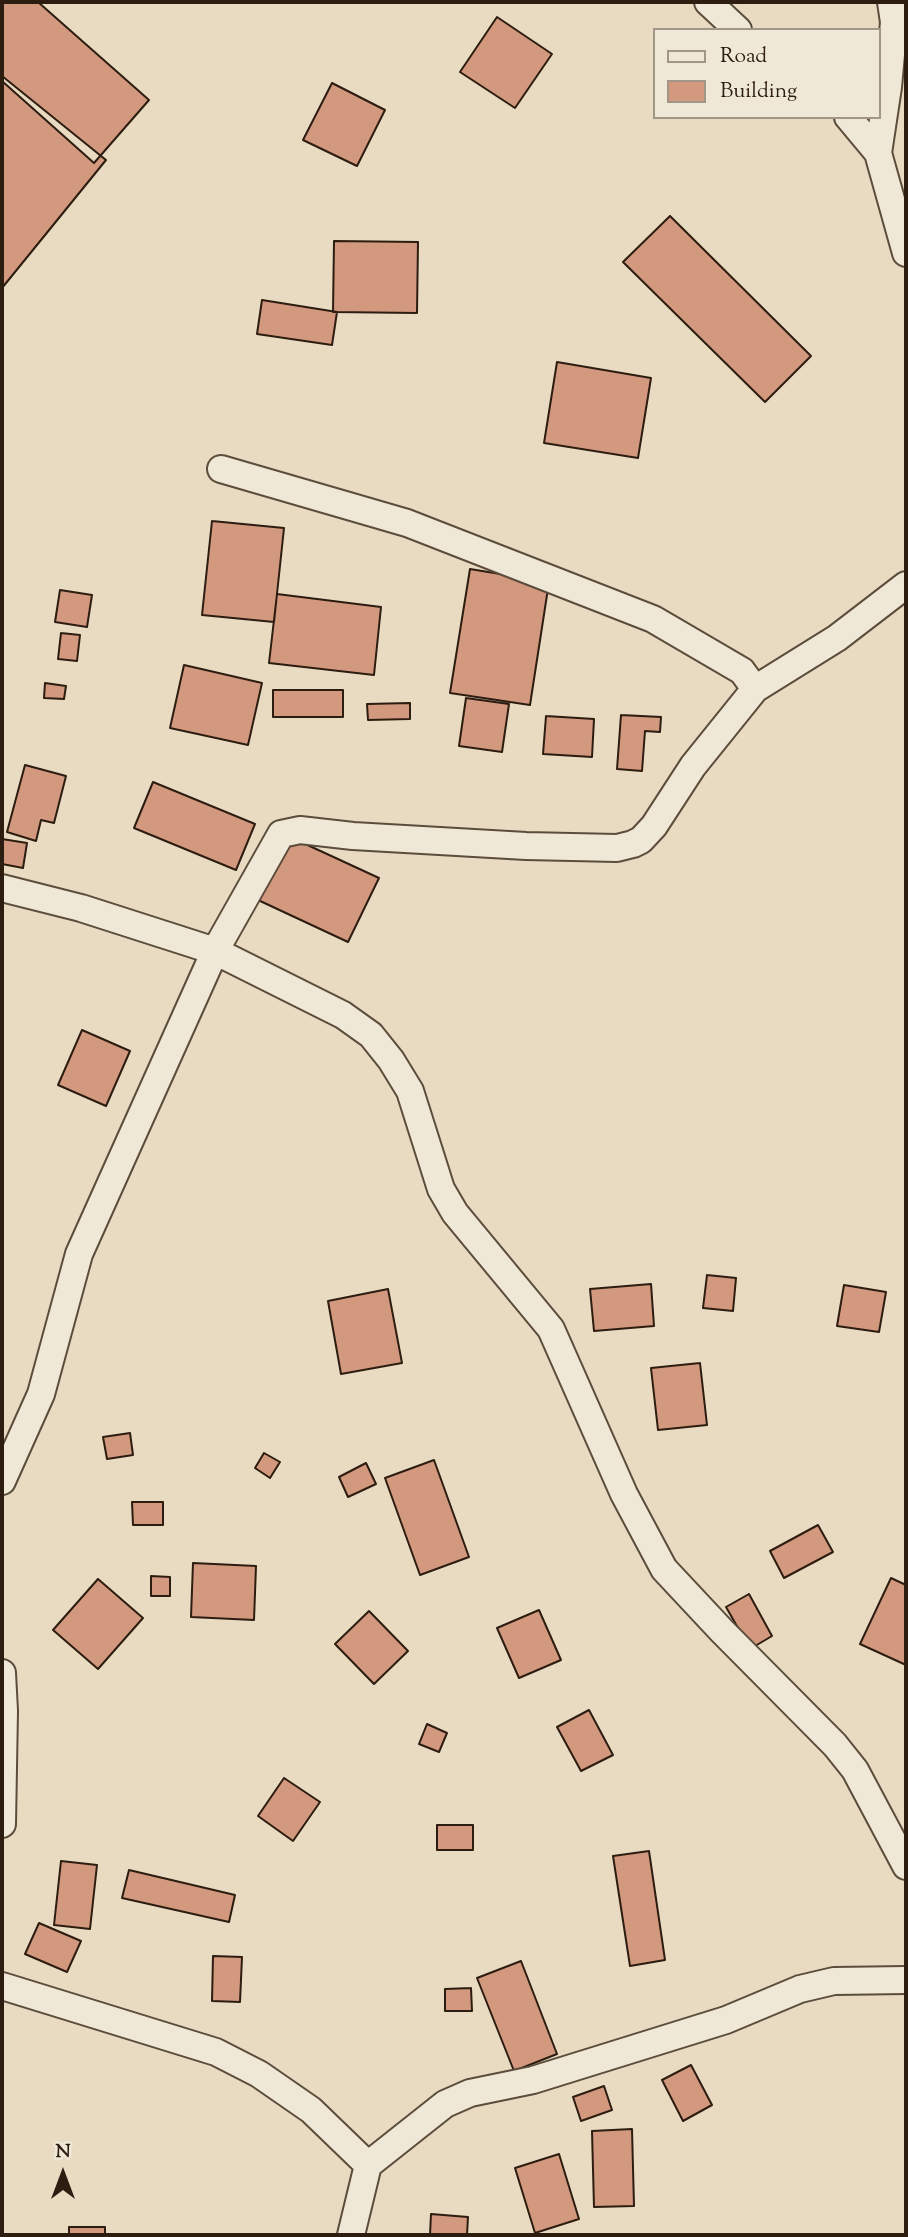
<!DOCTYPE html>
<html>
<head>
<meta charset="utf-8">
<style>
	body { margin:0 }
	#map { position:relative; width:908px; height:2237px; overflow:hidden; background:#e8dbc1; font-family:"Sorts Mill Goudy",serif }
	canvas { display:block }
	.frame { position:absolute; inset:0; border:4px solid #2d1c10; pointer-events:none }
	.legend { position:absolute; left:653px; top:28px; width:228px; height:91px; box-sizing:border-box; background:#f0e8d7; border:2px solid #a29687; margin:0; padding:9px 12px; list-style:none; font-size:21px; color:#2d1c10 }
	.legend li { display:flex; align-items:center; gap:14px; height:35px }
	.legend b { width:35px; border:2px solid #a29687 }
	.north { position:absolute; left:28px; top:2139px; width:70px; height:70px; -webkit-text-stroke:5px #f0e8d7; paint-order:stroke; rotate:0deg; font-size:19px; font-weight:700; line-height:28px; text-align:center; color:#2d1c10 }
	.north::after { content:''; display:block; margin:auto; width:24px; height:32px; background:#2d1c10; clip-path:polygon(50% 0,100% 100%,50% 72%,0 100%) }
</style>
</head>
<body>
<div id="map">
<canvas width="908" height="2237"></canvas>
<div class="frame"></div>
<ul class="legend">
<li><b style="height:9px;background:#f0e8d7"></b>Road</li>
<li><b style="height:19px;background:#d2997f"></b>Building</li>
</ul>
<div class="north">N</div>
</div>
<script>
const g = document.querySelector('canvas').getContext('2d');
g.lineJoin = 'round';
function fill(path, color) {
  g.fillStyle = color;
  g.fill(path, 'evenodd');
}
function shape(rows) {
  const path = new Path2D();
  for (const r of rows) {
    path.moveTo(r[0], r[1]);
    for (let i = 2; i < r.length; i += 2) path.lineTo(r[i], r[i + 1]);
  }
  return path;
}
function strokePath(path, color, width, dash) {
  g.strokeStyle = color;
  g.lineWidth = width;
  g.lineCap = dash ? 'butt' : 'round';
  g.setLineDash(dash || []);
  g.stroke(path);
}
const building = shape([
	[2,2,38,2,149,100,94,163,2,81,2,2],
	[497,17,552,54,515,108,460,72,497,17],
	[2,76,106,160,2,288,2,76],
	[332,83,385,110,357,166,303,140,332,83],
	[670,216,811,356,765,402,623,262,670,216],
	[334,241,418,242,417,313,333,312,334,241],
	[262,300,337,312,332,345,257,334,262,300],
	[557,362,651,378,638,458,544,443,557,362],
	[212,521,284,528,274,622,202,615,212,521],
	[470,569,549,582,530,705,450,693,470,569],
	[60,590,92,595,87,627,55,622,60,590],
	[277,594,381,607,374,675,269,663,277,594],
	[61,633,80,635,77,661,58,659,61,633],
	[184,665,262,683,248,745,170,728,184,665],
	[45,683,66,686,64,699,44,698,45,683],
	[273,690,343,690,343,717,273,717,273,690],
	[466,698,509,704,502,752,459,746,466,698],
	[410,703,410,719,368,720,367,704,410,703],
	[621,715,661,717,660,732,645,731,642,771,617,769,621,715],
	[546,716,594,719,592,757,543,754,546,716],
	[25,765,66,776,54,823,41,820,36,841,7,832,25,765],
	[153,782,255,824,236,870,134,828,153,782],
	[288,836,379,878,348,942,258,900,288,836],
	[2,839,27,843,23,868,2,864,2,839],
	[82,1030,130,1051,106,1106,58,1085,82,1030],
	[707,1275,736,1278,733,1311,703,1308,707,1275],
	[651,1284,654,1326,594,1331,590,1289,651,1284],
	[844,1285,886,1292,879,1332,837,1326,844,1285],
	[388,1289,402,1363,341,1374,328,1301,388,1289],
	[700,1363,707,1425,658,1430,651,1368,700,1363],
	[130,1433,133,1455,107,1459,103,1437,130,1433],
	[264,1453,280,1462,270,1478,255,1468,264,1453],
	[434,1460,469,1557,420,1575,385,1478,434,1460],
	[366,1463,376,1484,348,1497,339,1477,366,1463],
	[132,1502,163,1502,163,1525,133,1525,132,1502],
	[818,1525,833,1552,784,1578,770,1551,818,1525],
	[193,1563,256,1566,254,1620,191,1617,193,1563],
	[151,1576,170,1577,170,1596,151,1596,151,1576],
	[891,1578,906,1585,906,1665,860,1644,891,1578],
	[98,1579,143,1618,98,1669,53,1630,98,1579],
	[749,1594,772,1636,750,1649,726,1607,749,1594],
	[539,1610,561,1660,519,1678,497,1628,539,1610],
	[369,1611,408,1651,374,1684,335,1644,369,1611],
	[589,1710,613,1755,581,1771,557,1727,589,1710],
	[427,1724,447,1733,439,1752,419,1744,427,1724],
	[284,1778,320,1802,293,1841,258,1816,284,1778],
	[437,1825,473,1825,473,1850,437,1850,437,1825],
	[649,1851,665,1960,630,1966,613,1856,649,1851],
	[61,1861,97,1865,90,1929,54,1925,61,1861],
	[129,1870,235,1895,229,1922,122,1898,129,1870],
	[39,1923,81,1941,67,1972,25,1954,39,1923],
	[213,1956,242,1957,240,2002,212,2001,213,1956],
	[521,1961,557,2054,514,2071,477,1978,521,1961],
	[471,1988,472,2011,445,2011,445,1989,471,1988],
	[691,2065,712,2105,683,2121,662,2080,691,2065],
	[604,2086,612,2110,581,2121,573,2097,604,2086],
	[632,2129,634,2206,594,2207,592,2131,632,2129],
	[559,2154,579,2219,535,2233,515,2168,559,2154],
	[431,2214,468,2217,467,2235,430,2235,431,2214],
	[69,2227,105,2227,105,2235,69,2235,69,2227]
]);
const street = shape([
	[708,2,738,30],
	[848,117,878,153,906,253],
	[878,153,888,87,894,22,891,2],
	[221,469,407,523,653,619,742,671,755,689],
	[2,888,81,908,215,951,343,1015,371,1035,391,1060,410,1091,441,1189,455,1213,551,1329,624,1494,664,1569,722,1631,835,1745,855,1770,906,1866],
	[2,1481,41,1394,79,1254,215,951,281,834,300,830,353,836,526,846,617,848,633,844,641,840,654,826,693,766,755,689,837,638,906,585],
	[2,1673,4,1711,2,1824],
	[2,1986,216,2052,259,2074,311,2110,368,2165],
	[351,2235,368,2165,445,2104,470,2093,533,2080,726,2020,800,1989,834,1981,906,1980]
]);
fill(building, '#d2997f');
strokePath(building, '#2d1c10', 2);
strokePath(street, '#5c4c3c', 30);
strokePath(street, '#f0e8d7', 26);
</script>
</body>
</html>
